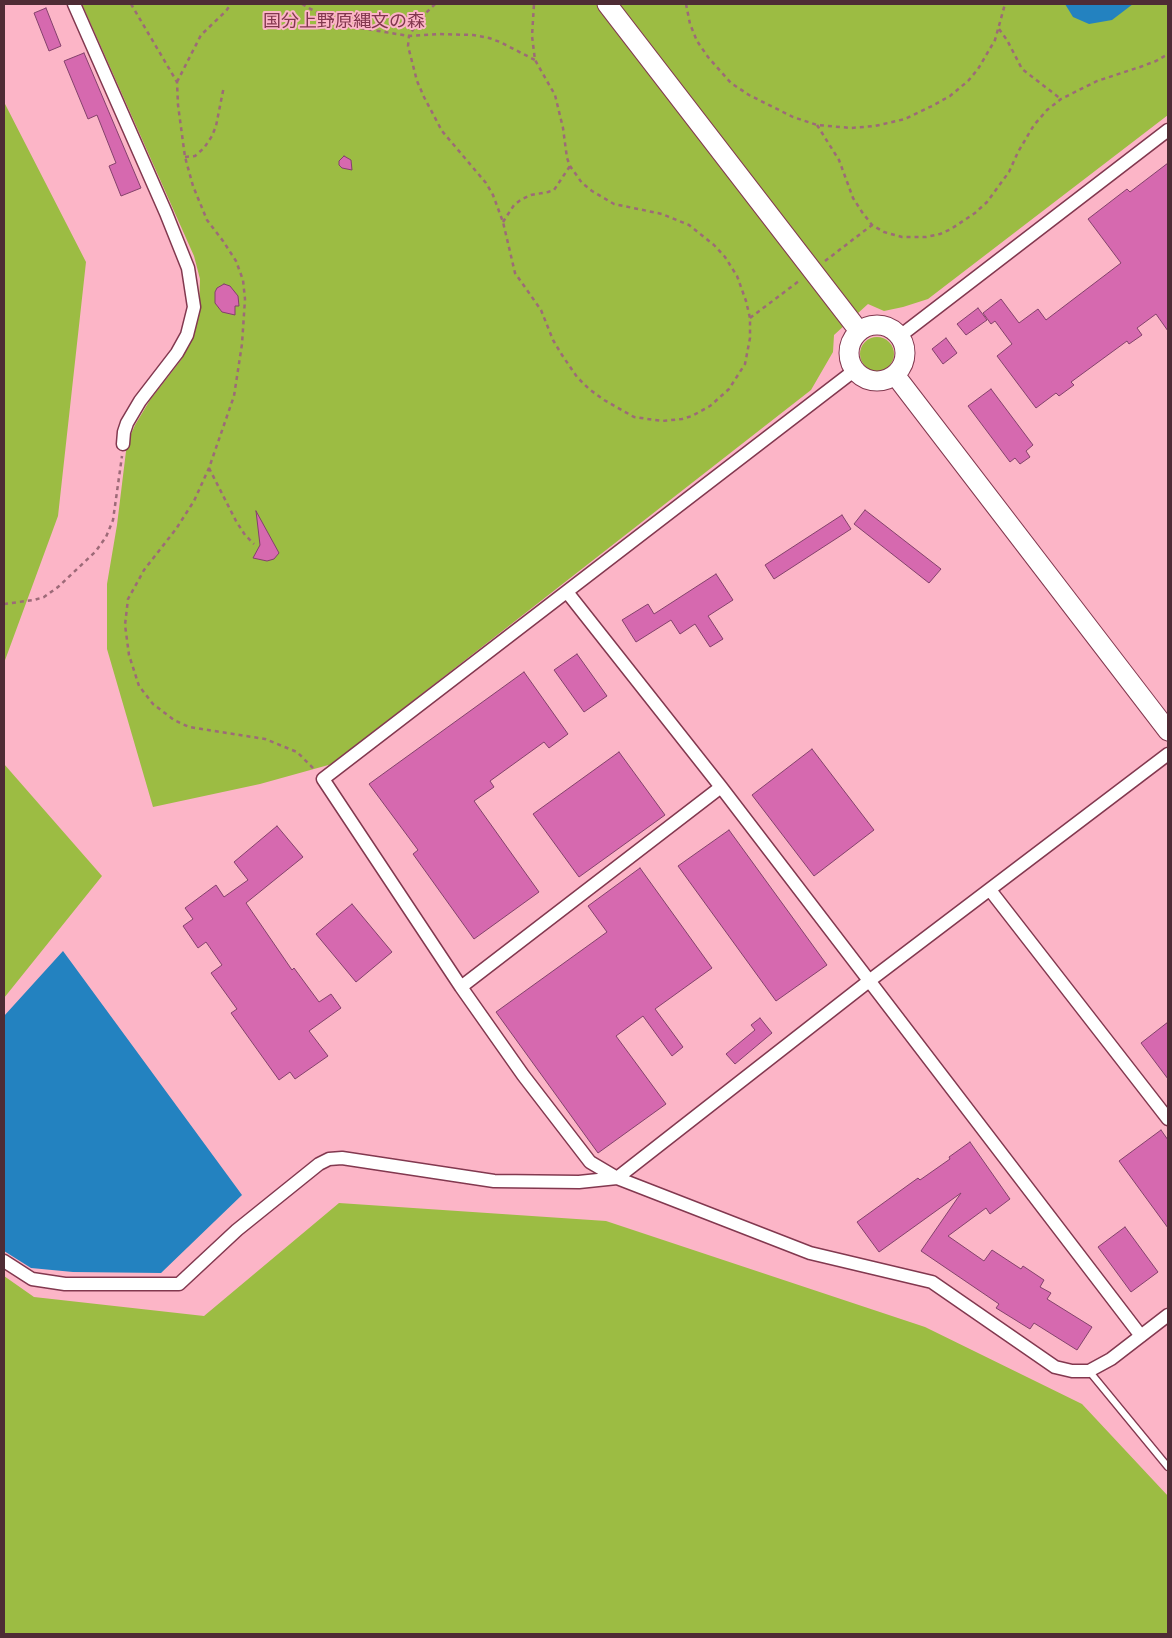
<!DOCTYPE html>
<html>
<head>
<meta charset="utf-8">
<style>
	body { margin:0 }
	#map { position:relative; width:1172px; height:1638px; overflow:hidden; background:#fcb5c7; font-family:"Sofia Sans Condensed",sans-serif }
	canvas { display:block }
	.frame { position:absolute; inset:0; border:5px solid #4e2c35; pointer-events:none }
</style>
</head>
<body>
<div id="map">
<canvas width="1172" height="1638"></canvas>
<div class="frame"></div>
</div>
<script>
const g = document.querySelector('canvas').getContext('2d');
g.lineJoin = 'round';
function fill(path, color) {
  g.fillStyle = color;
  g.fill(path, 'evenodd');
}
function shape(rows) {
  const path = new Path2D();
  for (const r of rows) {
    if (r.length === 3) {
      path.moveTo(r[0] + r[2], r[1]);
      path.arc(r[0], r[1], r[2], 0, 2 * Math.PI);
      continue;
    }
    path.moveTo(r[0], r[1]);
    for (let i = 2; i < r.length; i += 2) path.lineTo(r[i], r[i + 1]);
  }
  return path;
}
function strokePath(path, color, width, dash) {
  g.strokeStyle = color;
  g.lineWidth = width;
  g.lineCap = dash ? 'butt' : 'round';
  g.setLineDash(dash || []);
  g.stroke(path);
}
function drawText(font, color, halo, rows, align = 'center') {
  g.font = font + ' "Sofia Sans Condensed","Noto Sans JP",sans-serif';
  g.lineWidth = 4;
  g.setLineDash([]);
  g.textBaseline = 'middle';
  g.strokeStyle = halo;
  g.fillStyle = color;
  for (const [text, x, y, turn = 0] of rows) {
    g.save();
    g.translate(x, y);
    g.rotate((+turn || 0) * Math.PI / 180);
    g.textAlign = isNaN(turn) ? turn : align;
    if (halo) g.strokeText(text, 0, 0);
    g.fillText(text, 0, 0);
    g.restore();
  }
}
const green = shape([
	[82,4,1168,4,1168,115,928,299,903,307,884,311,868,304,834,335,833,352,811,390,332,764,260,784,153,807,107,649,107,584,117,525,127,443,135,425,150,400,181,360,192,339,199,315,200,279,194,256],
	[4,102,86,262,58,516,4,663],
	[877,354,17],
	[4,764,102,876,4,998],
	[339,1203,606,1221,925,1327,1082,1404,1168,1496,1168,1634,4,1634,4,1276,34,1297,204,1316]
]);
const water = shape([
	[1065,4,1133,4,1112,20,1089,24,1073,17],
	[63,951,242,1195,161,1273,73,1272,31,1268,4,1251,4,1016]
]);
const building = shape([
	[46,8,61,46,49,51,34,13,46,8],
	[84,53,141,188,121,196,109,166,116,163,97,115,88,119,64,61,84,53],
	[344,156,351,160,352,170,342,168,339,165,339,161,344,156],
	[1168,163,1168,331,1156,314,1137,328,1142,335,1129,344,1127,341,1071,382,1074,385,1059,396,1056,393,1036,408,997,356,1012,344,995,321,991,324,983,313,1001,299,1019,323,1038,309,1046,320,1121,263,1088,219,1127,189,1130,192,1168,163],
	[224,284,230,286,238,296,239,306,235,306,235,315,222,312,215,303,215,292,217,288,224,284],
	[978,308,987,320,966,335,957,324,978,308],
	[946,338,957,353,943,364,932,349,946,338],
	[991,389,1033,445,1026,451,1030,457,1020,464,1015,458,1010,462,968,406,991,389],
	[865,510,941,569,929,583,854,524,865,510],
	[256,511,279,553,274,559,267,561,253,558,260,545,256,511],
	[842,515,851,529,774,579,765,565,842,515],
	[716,574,733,600,708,616,723,639,710,647,695,624,680,634,671,620,636,642,622,620,648,604,654,614,716,574],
	[577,654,607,696,584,712,554,670,577,654],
	[524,672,568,734,549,748,544,742,490,781,494,787,474,801,539,892,474,939,413,854,418,850,369,784,524,672],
	[812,749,874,830,814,876,752,795,812,749],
	[619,752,665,815,579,877,533,814,619,752],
	[277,826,303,857,246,903,292,970,294,968,319,1002,331,994,341,1008,309,1031,328,1056,295,1079,290,1072,279,1080,231,1013,237,1009,211,973,222,965,206,942,198,948,183,926,193,919,185,908,216,885,224,897,248,880,234,862,277,826],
	[729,830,827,965,776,1001,678,866,729,830],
	[640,868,712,968,655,1009,683,1047,672,1056,643,1016,616,1036,666,1104,598,1153,496,1012,607,932,588,906,640,868],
	[352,904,392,952,356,982,316,934,352,904],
	[760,1018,772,1033,735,1064,726,1054,755,1030,751,1025,760,1018],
	[1168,1022,1168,1079,1141,1043,1168,1022],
	[1161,1130,1168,1140,1168,1228,1119,1161,1161,1130],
	[970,1142,1010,1199,990,1214,986,1208,948,1236,984,1261,992,1250,1021,1269,1023,1266,1044,1280,1040,1287,1051,1293,1047,1299,1092,1327,1077,1350,1034,1323,1030,1329,996,1308,999,1304,921,1251,961,1193,879,1252,857,1222,918,1178,920,1180,950,1159,949,1157,970,1142],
	[1125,1227,1158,1272,1131,1292,1098,1247,1125,1227]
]);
const path = shape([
	[131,4,177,82,178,105,185,157,193,186,207,220,223,241,236,261,243,280,245,299,242,344,234,396,209,468,194,501,176,529,144,570,128,599,125,625,129,655,139,686,153,704,174,720,189,727,265,739,297,752,315,770],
	[302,4,316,12,348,26,409,36,438,34,473,35,489,38,500,42,535,60],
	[435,4,419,20,409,36,408,46,417,81,424,97,442,131,486,183,493,195,503,222,515,273,541,310,553,340,562,355,577,377,589,389,604,400,634,417,662,421,682,419,692,416,710,406,729,389,745,364,750,338,750,318,746,301,737,276,725,257,714,245,689,225,662,214,614,204,592,191,582,183,570,166,567,158,563,128,555,95,535,60,532,36,534,4],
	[686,4,690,24,697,41,708,57,731,83,749,95,793,117,817,125,851,128,875,126,905,119,932,106,950,96,968,81,978,69,995,40,1005,4],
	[999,29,1007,40,1022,69,1061,99],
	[177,82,201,35,226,11,231,4],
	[817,125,839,160,853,198,862,212,872,225,884,232,902,237,926,237,940,234,951,229,975,213,987,202,1009,172,1018,152,1034,125,1047,110,1061,99,1097,81,1140,67,1156,61,1168,54],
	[185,157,195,156,204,148,212,136,216,126,224,86],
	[503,222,514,205,522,199,531,195,548,192,554,190,570,166],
	[825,261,872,225],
	[750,318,799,281],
	[209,468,236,521,245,535,254,544],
	[4,604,34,600,44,597,58,587,96,551,106,537,113,520,122,456]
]);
const lane = shape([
	[1089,1371,1168,1467]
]);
const street = shape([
	[74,4,166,213,188,268,194,307,187,335,177,353,140,401,127,423,124,432,123,444],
	[900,336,1168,130],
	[855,370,323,779,461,987,523,1075,590,1162,617,1178,810,1253,932,1282,1055,1367,1072,1371,1089,1371,1111,1359,1168,1315],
	[567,592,721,787,1141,1336],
	[990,890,1168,1119],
	[461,987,721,787],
	[4,1261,32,1279,65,1284,179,1284,237,1230,319,1164,329,1159,342,1158,494,1181,579,1182,617,1178,869,981,1168,754]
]);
const secondary = shape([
	[607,4,859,331],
	[877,353,28],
	[895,375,1168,731]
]);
const quarterNames = [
	["国分上野原縄文の森",344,22]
];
fill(green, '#9cbc43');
fill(water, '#2382c0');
fill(building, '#d669af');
strokePath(building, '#83416b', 1);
strokePath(lane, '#82384f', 9);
strokePath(street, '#82384f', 15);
strokePath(secondary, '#82384f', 21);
strokePath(path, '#9d6a78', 2.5, [4, 4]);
strokePath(lane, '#fff', 6);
strokePath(street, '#fff', 12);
strokePath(secondary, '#fff', 19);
drawText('18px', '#82374e', '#fcb5c7', quarterNames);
</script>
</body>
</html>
